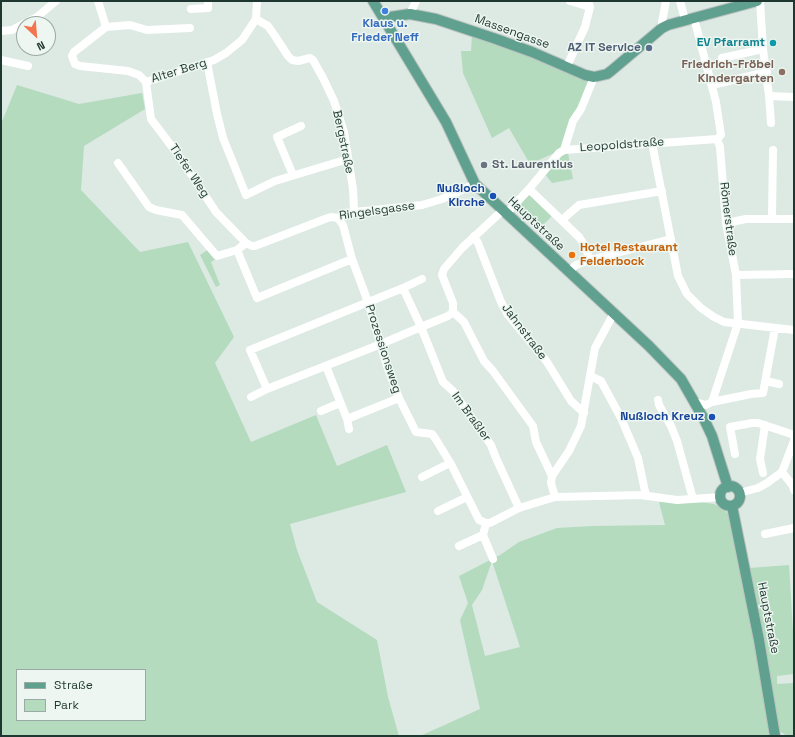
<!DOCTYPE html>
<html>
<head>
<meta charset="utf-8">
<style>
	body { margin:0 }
	#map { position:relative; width:795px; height:737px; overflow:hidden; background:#dde9e3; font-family:"Space Grotesk",sans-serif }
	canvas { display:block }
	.frame { position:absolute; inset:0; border:2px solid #1e3831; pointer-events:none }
	.legend { position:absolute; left:16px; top:669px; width:130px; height:52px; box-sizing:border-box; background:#edf6f1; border:1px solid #9aaaa4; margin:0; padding:5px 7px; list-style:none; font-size:12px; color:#1e3831 }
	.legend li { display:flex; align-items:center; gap:8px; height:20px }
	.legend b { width:20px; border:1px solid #9aaaa4 }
	.north { position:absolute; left:16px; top:16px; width:40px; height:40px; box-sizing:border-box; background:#edf6f1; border:1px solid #9aaaa4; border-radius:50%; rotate:154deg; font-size:11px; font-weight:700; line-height:16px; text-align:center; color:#1e3831 }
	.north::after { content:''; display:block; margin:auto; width:14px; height:18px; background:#f4744f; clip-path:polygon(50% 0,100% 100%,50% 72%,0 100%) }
</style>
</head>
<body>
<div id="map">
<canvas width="795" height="737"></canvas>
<div class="frame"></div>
<ul class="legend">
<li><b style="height:5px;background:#60a08e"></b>Straße</li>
<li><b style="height:11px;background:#b4dbbe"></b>Park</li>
</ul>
<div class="north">N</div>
</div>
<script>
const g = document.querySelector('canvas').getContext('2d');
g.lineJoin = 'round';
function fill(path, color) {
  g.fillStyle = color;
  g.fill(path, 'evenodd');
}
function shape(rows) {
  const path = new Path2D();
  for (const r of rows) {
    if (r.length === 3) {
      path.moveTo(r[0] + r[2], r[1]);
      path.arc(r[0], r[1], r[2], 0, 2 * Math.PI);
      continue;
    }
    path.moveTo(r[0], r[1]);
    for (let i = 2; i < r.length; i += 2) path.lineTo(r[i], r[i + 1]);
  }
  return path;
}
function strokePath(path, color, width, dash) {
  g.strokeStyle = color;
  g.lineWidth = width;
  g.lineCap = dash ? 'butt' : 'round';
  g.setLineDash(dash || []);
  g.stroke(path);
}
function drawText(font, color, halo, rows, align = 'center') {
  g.font = font + ' "Space Grotesk",sans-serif';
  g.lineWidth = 3;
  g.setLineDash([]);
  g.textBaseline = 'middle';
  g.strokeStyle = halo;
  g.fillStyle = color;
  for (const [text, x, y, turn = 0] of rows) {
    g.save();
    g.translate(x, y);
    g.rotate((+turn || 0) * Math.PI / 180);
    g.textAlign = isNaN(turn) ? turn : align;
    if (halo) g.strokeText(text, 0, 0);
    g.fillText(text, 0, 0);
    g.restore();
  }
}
const green = shape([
	[472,35,489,38,591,79,563,149,530,164,509,128,492,138,463,73,461,51,471,51],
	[17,85,79,104,142,93,145,109,84,146,81,190,140,252,188,242,234,337,215,363,251,442,316,415,337,466,387,445,406,492,290,524,297,550,317,602,377,640,388,697,399,736,1,736,1,124],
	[17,670,145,670,145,720,17,720],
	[568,153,573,179,552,183,545,174,561,156],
	[530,194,553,215,538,230,516,209],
	[209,249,216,259,211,262,220,285,216,287,200,255],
	[659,502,700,502,714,504,723,509,729,515,747,585,773,736,420,736,480,709,460,620,468,603,459,576,500,555,519,542,557,528,592,526,665,525],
	[492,561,520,647,485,656,472,605,482,590],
	[789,565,794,649,794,674,777,676,777,684,794,683,794,736,787,736,778,730,749,568]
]);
const minor = shape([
	[98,1,106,27],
	[570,1,590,7],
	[680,1,685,20],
	[760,1,763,49,769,96,794,97],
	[191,9,208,8,208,1],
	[410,14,416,1],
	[694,18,716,102,721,135,717,139],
	[256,19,268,26,275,36,288,56,292,60,298,61,310,58,313,60,323,78,334,101,344,132,353,189,354,212],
	[662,28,662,22,666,1],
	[1,31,12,30,37,17,56,1],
	[722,58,763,49],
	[1,60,28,66],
	[207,62,217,114,223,138,246,195,275,181,348,159],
	[567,66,585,27,590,7,588,1],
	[146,82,151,119,179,156,216,212,246,243,252,246,255,246,325,219,331,217,338,218,345,213,422,205,442,199,475,184],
	[146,82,139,75,128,71,80,66,75,64,72,56,74,52,106,27,130,25,147,30,190,28],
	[146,82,214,60,226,53,242,40,256,19,257,1],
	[712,85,767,72],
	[769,96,771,123],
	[652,143,678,276,687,294,701,308,714,317,724,322,794,330],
	[564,150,573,121,581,109,594,77],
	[118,163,149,207,156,210,182,215,217,256,237,250,246,243],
	[293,175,277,137,301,126],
	[529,189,579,237,585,246,590,260],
	[503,210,462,248,444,269,442,275,453,303,453,312,448,316,421,327,381,344,267,389,250,350,403,288,421,327,443,382,453,391,491,445,496,458,519,508],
	[507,213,529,189,559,153,564,150,717,139],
	[338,218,343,225,352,259,368,302,387,366,399,398,416,432,432,434,435,438,451,464,479,520,486,523,490,523,519,508,555,497,641,495,677,500,721,497],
	[772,218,773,150],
	[562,220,579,205,662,191],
	[726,223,746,219,794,219],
	[474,236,478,243,501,302,508,315,547,362,571,401,584,413],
	[237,250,257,298,352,259],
	[569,271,576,265,590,260,671,239],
	[736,275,794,274],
	[403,288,422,279],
	[453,312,464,322,484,361,493,371,533,426,536,442,552,476],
	[326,366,347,419,349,429],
	[590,376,601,381,621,418,638,458,646,496],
	[766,381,779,384],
	[251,397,267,389],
	[658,400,659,405,671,426,677,441,693,499],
	[695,402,706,405,712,402,738,323,736,275,726,223,720,147,717,139],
	[712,402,751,394,763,393,775,328],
	[321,411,340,403],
	[347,419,399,398],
	[735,454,730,427,752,423,758,423,794,435],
	[782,472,793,486,794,490],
	[763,473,760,459,765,425],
	[422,477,450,463],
	[739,493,758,488,767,483,782,472,794,441],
	[555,497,551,483,552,476,569,451,581,426,595,348,614,313],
	[438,511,467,497],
	[486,523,483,535,493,559],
	[765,534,794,528],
	[459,546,483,535]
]);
const major = shape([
	[373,1,446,122,475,184,649,346,681,379,704,419,712,436,728,487],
	[383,18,410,14,436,19,496,39,532,52,585,75,594,77,607,74,611,71,662,28,668,25,757,1],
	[730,496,10],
	[732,506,759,640,775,736]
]);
const markers = [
	[385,11,4,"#3f7fe0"],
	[773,43,4,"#0f9aa8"],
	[649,48,4,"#5c6f8a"],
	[782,72,4,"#8d6e63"],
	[484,165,4,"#6b7280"],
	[493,196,4,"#1a4fb4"],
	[572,255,4,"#e8710a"],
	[712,417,4,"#1a4fb4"]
];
const shopNames = [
	["Klaus u.",385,24],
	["Frieder Neff",385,38]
];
const streetNames = [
	["Massengasse",512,32,20],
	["Alter Berg",179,71,-17],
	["Bergstraße",343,142,78],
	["Leopoldstraße",622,145,-4],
	["Tiefer Weg",189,171,56],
	["Ringelsgasse",377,211,-8],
	["Römerstraße",728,219,83],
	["Hauptstraße",536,224,43],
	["Jahnstraße",524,332,53],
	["Prozessionsweg",383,349,72],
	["Im Braßler",471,417,54],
	["Hauptstraße",768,618,79]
];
const cultureNames = [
	["EV Pfarramt",765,43]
];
const serviceNames = [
	["AZ IT Service",641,48]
];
const educationNames = [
	["Friedrich-Fröbel",774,65],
	["Kindergarten",774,79]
];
const worshipNames = [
	["St. Laurentius",492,165]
];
const transitNames = [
	["Nußloch",485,189],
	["Kirche",485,203],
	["Nußloch Kreuz",704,417]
];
const foodNames = [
	["Hotel Restaurant",580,248],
	["Felderbock",580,262]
];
fill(green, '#b4dbbe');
strokePath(major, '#bcc3c1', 12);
strokePath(minor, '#fff', 8);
strokePath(major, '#60a08e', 10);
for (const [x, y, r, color] of markers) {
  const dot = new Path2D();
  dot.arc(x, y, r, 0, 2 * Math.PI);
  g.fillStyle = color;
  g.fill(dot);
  strokePath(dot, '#edf6f1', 1.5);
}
drawText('bold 12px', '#366cbe', '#edf6f1', shopNames);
drawText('12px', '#1e3831', '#edf6f1', streetNames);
drawText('bold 12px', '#0d838f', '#edf6f1', cultureNames, 'right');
drawText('bold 12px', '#4e5e75', '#edf6f1', serviceNames, 'right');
drawText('bold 12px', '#785e54', '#edf6f1', educationNames, 'right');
drawText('bold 12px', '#5b616d', '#edf6f1', worshipNames, 'left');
drawText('bold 12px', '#164399', '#edf6f1', transitNames, 'right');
drawText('bold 12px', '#c56008', '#edf6f1', foodNames, 'left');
</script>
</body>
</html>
